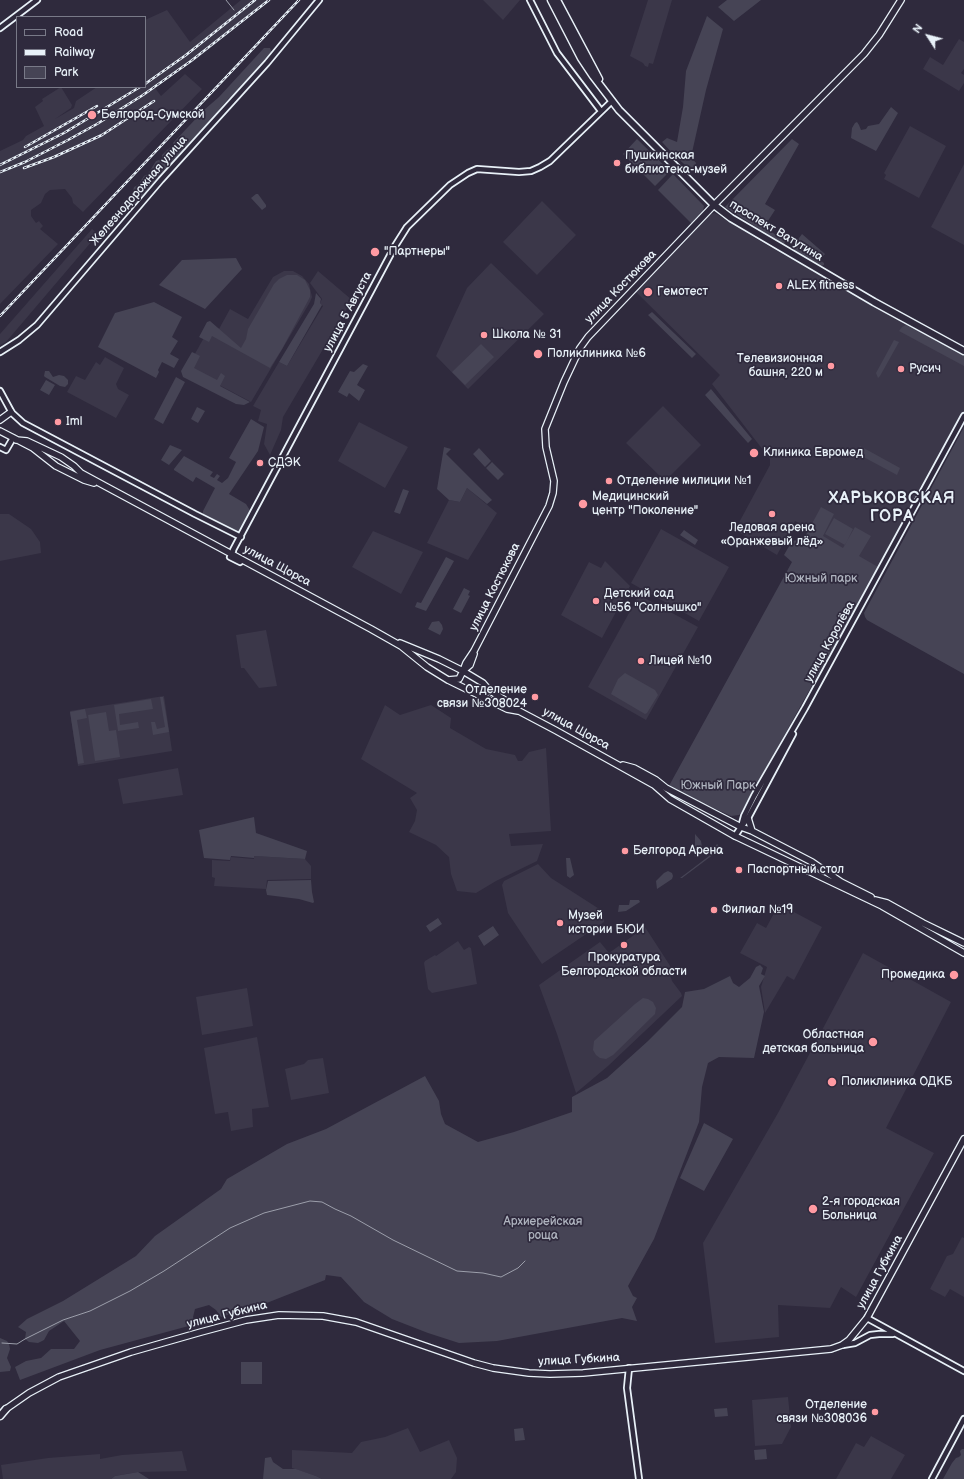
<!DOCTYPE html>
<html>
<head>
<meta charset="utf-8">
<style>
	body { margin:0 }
	#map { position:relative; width:964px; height:1479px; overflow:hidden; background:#2f2a3d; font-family:"Balsamiq Sans",sans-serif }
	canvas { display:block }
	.legend { position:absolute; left:16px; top:16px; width:130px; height:72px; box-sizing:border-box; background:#2f2a3d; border:1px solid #797a88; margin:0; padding:5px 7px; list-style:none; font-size:12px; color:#e8f1f8 }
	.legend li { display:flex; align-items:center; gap:8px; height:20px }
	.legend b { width:20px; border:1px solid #797a88 }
	.north { position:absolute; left:908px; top:16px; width:40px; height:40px; -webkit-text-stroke:3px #2f2a3d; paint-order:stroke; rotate:306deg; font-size:11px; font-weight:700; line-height:16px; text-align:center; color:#e8f1f8 }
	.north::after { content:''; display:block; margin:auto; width:14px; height:18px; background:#e8f1f8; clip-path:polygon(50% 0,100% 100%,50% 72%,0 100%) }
</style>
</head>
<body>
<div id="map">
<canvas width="964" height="1479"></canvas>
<ul class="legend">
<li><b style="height:5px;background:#2f2a3d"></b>Road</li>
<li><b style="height:5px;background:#e8f1f8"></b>Railway</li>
<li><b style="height:11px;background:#464455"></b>Park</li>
</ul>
<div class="north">N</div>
</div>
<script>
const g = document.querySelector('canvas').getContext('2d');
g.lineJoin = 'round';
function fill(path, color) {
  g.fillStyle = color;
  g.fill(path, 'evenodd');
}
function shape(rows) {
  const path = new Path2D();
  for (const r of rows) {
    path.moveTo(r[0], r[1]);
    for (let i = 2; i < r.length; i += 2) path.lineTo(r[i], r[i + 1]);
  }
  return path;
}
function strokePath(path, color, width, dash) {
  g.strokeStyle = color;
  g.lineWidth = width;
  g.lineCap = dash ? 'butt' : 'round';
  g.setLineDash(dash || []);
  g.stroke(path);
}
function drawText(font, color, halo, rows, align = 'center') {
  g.font = font + ' "Balsamiq Sans",sans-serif';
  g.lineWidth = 3.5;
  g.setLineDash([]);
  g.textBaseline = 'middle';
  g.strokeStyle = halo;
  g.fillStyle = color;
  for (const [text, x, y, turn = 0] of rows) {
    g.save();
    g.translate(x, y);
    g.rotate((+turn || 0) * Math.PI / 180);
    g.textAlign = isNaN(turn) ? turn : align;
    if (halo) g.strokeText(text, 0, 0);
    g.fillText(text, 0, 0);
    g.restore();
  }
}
const built = shape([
	[241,0,272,0,155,88,161,96,185,74,202,89,83,212,73,203,72,198,65,189,50,190,45,194,41,203,31,210,31,216,36,223,39,221,43,226,40,229,58,244,0,304,0,151,23,140,26,136,44,126,35,107,43,101,42,99,61,87,72,105,71,108,55,119,74,108,76,101,97,87,145,87,145,20,167,10,190,42],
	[483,0,520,0,503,20],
	[648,0,672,0,653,64,649,63,648,67,645,66,643,63,630,56],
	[959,39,964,42,964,69,961,73,964,75,964,83,959,91,923,69,930,57,943,65],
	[910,126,946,146,919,198,884,179,886,175,884,173],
	[964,164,964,245,931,227],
	[542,201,576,235,537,275,503,242],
	[715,213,760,241,908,326,964,356,964,410,877,569,795,521,777,555,735,530,770,465,770,459,712,384,720,375,635,291,675,249,681,246,689,237,693,230,708,215],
	[92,229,98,234,6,342,0,345,0,334],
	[491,263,544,314,468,389,436,356,467,288],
	[284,271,293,271,302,276,309,284,312,297,310,302,251,402,187,368,211,325,219,329,230,309,248,319,273,277],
	[318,271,352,300,283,417,281,430,270,455,264,444,267,424,258,421,261,410,253,406,279,362,287,366,323,306,320,303,322,299,310,283],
	[105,357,124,368,116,384,118,389,129,395,116,418,67,392,76,376,85,380,96,362,100,365],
	[663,406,701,445,665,481,626,443],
	[359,422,408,447,385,488,338,461],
	[467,488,497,513,468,560,427,543,449,500,460,502],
	[0,514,9,514,31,529,40,542,41,553,0,561],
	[661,529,729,567,699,621,631,583],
	[373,531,423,552,401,594,352,567],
	[605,561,630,586,602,638,561,615,589,562,601,568],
	[639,595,698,627,646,720,588,687],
	[266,630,277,686,259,688,244,668,241,668,236,635],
	[164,696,172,751,78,766,70,711],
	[385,705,400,715,431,705,451,718,450,728,486,749,515,755,518,761,522,761,529,752,546,748,551,831,509,834,511,846,543,844,537,861,496,881,476,893,457,891,451,874,449,857,436,845,409,832,415,821,417,810,410,798,417,793,361,759],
	[178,768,183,795,123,804,118,779],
	[254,856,305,859,311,866,311,879,267,880,266,889,214,886,215,878,212,877,212,860,230,861,231,857,254,859],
	[538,864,551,878,604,912,601,917,604,919,604,922,542,964,508,913,502,885,504,881],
	[779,904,822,927,794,980,787,976,765,1013,761,987,767,967,740,953,757,923,766,928],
	[645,927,669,964,671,968,669,971,672,981,681,993,682,996,608,1066,576,1093,557,1034,539,985,600,942,609,953],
	[458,941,464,950,469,947,471,948,477,984,432,993,428,989,424,963,425,961,435,955,436,956],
	[863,953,951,1002,886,1128,934,1153,856,1297,841,1287,830,1308,778,1305,779,1337,715,1343,703,1243,778,1113],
	[247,988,253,1026,202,1035,196,997],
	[257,1037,269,1107,252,1109,253,1127,231,1131,228,1112,215,1114,204,1048],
	[323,1058,329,1093,291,1100,285,1069,304,1064,308,1060],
	[962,1237,964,1238,964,1297,950,1289,945,1297,930,1289,947,1256,953,1254],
	[788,1397,791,1427,782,1444,755,1446,752,1400],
	[408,1428,420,1452,449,1440,457,1458,456,1472,451,1479,322,1479,316,1476,292,1468,292,1450,352,1453,361,1442,385,1437],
	[871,1436,905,1455,891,1479,836,1479,856,1443,864,1447],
	[182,1451,187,1471,138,1472,115,1476,111,1479,3,1479,1,1465,48,1458,100,1454,100,1459,122,1455]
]);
const green = shape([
	[727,0,761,0,734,21,718,7],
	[707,16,723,29,706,90,691,157,696,163,693,172,674,155,662,142,667,138,677,142,683,107,686,71],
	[264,48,270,48,271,51,274,52,235,95,228,99,219,110,218,114,181,156,131,208,127,210,124,207,120,207,124,200,128,198,133,191,134,187,138,185,144,176,148,174,156,161,162,159,162,155,167,150,174,145,173,143,204,110,219,97],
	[891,107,898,113,876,151,851,138,852,128,855,123,857,122,859,125,861,130,866,129,868,126,879,124],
	[637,139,670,171,655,186,623,154],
	[792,139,799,144,765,204,775,210,764,227,785,241,784,245,725,207],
	[673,174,704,206,703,211,692,224,658,190],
	[256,194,258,194,266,205,266,207,262,210,251,198],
	[802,234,825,254,820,260,824,263,824,265,821,266,791,249],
	[236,258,242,269,205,309,159,285,182,260],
	[287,275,297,275,305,280,310,290,310,297,282,349,270,368,212,336,209,342,199,337,207,322,210,321,241,348,246,339,248,329,274,284,279,279],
	[316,293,321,299,320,303,322,305,287,366,279,362,314,304],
	[154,302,182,317,172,337,178,341,170,354,179,359,174,368,162,362,158,370,159,372,156,378,98,347,115,313],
	[652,312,696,354,692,358,648,315],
	[906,325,964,356,964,366,899,331,902,327],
	[894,340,899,342,880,376,878,378,876,373],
	[481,344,494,357,465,385,452,372],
	[192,352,200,356,194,368,217,380,221,373,225,376,220,386,250,402,244,405,236,404,183,377,181,371],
	[363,364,368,366,357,385,365,390,359,401,349,393,347,397,338,392,350,371,354,372],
	[45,371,49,371,53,377,59,375,64,376,68,380,68,384,65,387,60,386,45,377,44,376],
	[176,377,185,382,163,424,154,419],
	[46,380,55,385,49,395,40,390],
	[711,389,752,439,748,443,705,395],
	[197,407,205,411,198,423,191,419],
	[251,419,264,427,258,451,229,494,246,504,251,512,239,533,203,514,203,511,215,488,196,477,193,482,174,470,174,469,184,456,213,472,210,476,214,478,217,474,220,476,217,480,222,483,228,478,236,462,229,458],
	[964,427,964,674,867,620,865,617,864,613],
	[170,445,182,450,169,465,161,460],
	[860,446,900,468,897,475,856,453],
	[444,447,451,449,446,454,492,500,487,504,467,488,460,502,449,500,437,489],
	[479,448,491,461,485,467,473,454],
	[492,462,504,474,498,480,486,468],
	[403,489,409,491,400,514,394,512],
	[821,507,834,514,823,536,843,548,855,527,871,536,859,556,878,567,741,813,739,815,731,816,707,805,690,799,670,788,670,784,792,562,784,555,792,541,798,540,802,542],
	[834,518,853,529,845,545,825,534],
	[684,530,698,540,695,545,680,535],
	[446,557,454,561,426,611,415,607,417,602,421,603],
	[464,588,470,591,468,595,470,596,461,613,453,609],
	[439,621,442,625,443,629,440,635,428,629,432,622],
	[625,673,655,690,658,695,647,713,645,714,611,694,618,679],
	[160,697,163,697,169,732,153,735,151,722,155,722,157,729,165,727],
	[151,699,153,709,119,714,120,725,138,722,139,728,118,731,114,705],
	[85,709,87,718,77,720,84,763,78,764,70,712],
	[106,712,109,731,116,730,120,757,95,761,88,715],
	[254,817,256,833,307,851,305,859,254,856,254,858,231,856,230,860,204,858,199,830],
	[695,834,701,841,702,847,700,853,695,857,693,850,695,845],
	[717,844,718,845,717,851,714,854,682,878,680,878,692,869,709,856],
	[566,858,570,858,574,875,570,878,567,876],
	[668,871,672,873,673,876,672,879,657,889,656,881,664,873],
	[311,880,312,892,314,902,313,903,299,899,267,895,266,890,268,881],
	[630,900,639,900,640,902,626,911,618,912,619,905,629,905],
	[438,918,442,924,430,932,426,926],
	[493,926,499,935,484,946,478,936],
	[760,965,763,968,761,974,765,976,759,986,764,1012,754,1058,719,1057,708,1063,702,1087,699,1122,654,1239,628,1286,633,1296,637,1298,632,1307,637,1321,622,1318,497,1341,459,1343,428,1333,392,1319,364,1302,341,1277,326,1275,325,1280,259,1306,221,1317,216,1310,209,1305,195,1309,193,1317,196,1324,100,1350,20,1380,15,1367,26,1361,41,1358,51,1349,74,1349,80,1341,64,1321,49,1331,44,1340,38,1343,29,1342,25,1339,26,1332,18,1327,27,1319,63,1301,136,1256,155,1236,221,1189,227,1179,287,1144,326,1129,425,1076,439,1101,441,1114,445,1124,478,1142,514,1132,572,1112,572,1097,607,1078,648,1041,682,1007,685,992,704,989,730,976,733,983,739,987,750,978,756,967],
	[643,998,648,999,653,1002,656,1008,655,1014,613,1055,606,1059,600,1058,596,1055,593,1050,594,1041,635,1004],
	[704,1123,733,1139,704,1191,680,1178],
	[0,1338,7,1341,9,1344,10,1349,7,1358,11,1367,10,1371,0,1372],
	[241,1362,262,1362,262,1384,241,1384],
	[727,1408,728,1416,715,1417,714,1409],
	[523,1428,525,1440,515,1441,514,1429],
	[766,1449,767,1459,755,1460,754,1450],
	[962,1449,964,1449,964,1479,943,1479,952,1463,956,1458,959,1457,961,1455,960,1451],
	[271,1457,273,1462,283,1469,296,1469,316,1476,322,1479,263,1479,265,1458],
	[138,1472,149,1479,111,1479,115,1476]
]);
const stream = shape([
	[226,0,234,10],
	[2,1343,17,1344,25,1339,63,1320,90,1311,130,1291,164,1271,230,1228,264,1213,310,1201,322,1202,335,1209,351,1216,393,1240,457,1271,483,1273,501,1277,518,1268,525,1261]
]);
const tertiary = shape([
	[530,0,557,53,601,111],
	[0,28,37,0],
	[0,352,19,340,37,325,161,180,267,63,319,0],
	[0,391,12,413,23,423,195,514,241,537],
	[0,447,6,450,13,438],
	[233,550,395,246,407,227,450,185,468,173,477,169,519,172,531,171,540,167,550,161,612,101],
	[233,551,230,557,240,562],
	[741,827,744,816,754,796,805,708,964,416],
	[735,836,741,827,748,818,793,734],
	[867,1318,964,1371],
	[843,1345,855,1343,870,1335,879,1334,893,1334],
	[629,1368,627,1388,639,1479],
	[932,1479,964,1419]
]);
const secondary = shape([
	[0,420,11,412],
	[0,431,33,448,56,466,84,480,94,483],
	[16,440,27,441,61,457,74,466,81,473,105,486,371,629,401,646,427,667,448,680,459,679,463,671,466,663,474,651,549,506,553,493,554,481,546,447,545,429,564,382,580,348,588,337,714,205,864,54,879,35,901,0],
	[400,643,439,659,463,671,483,683,489,690,511,704,519,711,555,730,654,785,670,799,735,836,882,906,964,953],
	[463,671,470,665,474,654],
	[448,680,507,709,518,711],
	[623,765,634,768,656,780,666,788,741,827,752,831],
	[748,818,752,831,812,862,841,882,871,897],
	[875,900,887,903,923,923,964,943],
	[6,1409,29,1393,59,1377,131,1352,201,1332,246,1320,279,1315,323,1316,356,1322,474,1363,493,1368,529,1373,550,1374,583,1373,831,1349,842,1345,849,1340,867,1318,964,1139]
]);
const primary = shape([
	[551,0,581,58,593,76,619,110,714,205,731,218,874,302,964,351],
	[557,0,599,79],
	[0,1416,6,1409]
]);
const rail = shape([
	[145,84,186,55,255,0],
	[25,147,97,106],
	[0,165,64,133,140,87],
	[24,168,54,157,102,135,154,101],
	[0,172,25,162,68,140,97,124,143,95,191,61,269,0],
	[0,316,299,0]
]);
const markers = [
	[92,115,5,"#ff9aa2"],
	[617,163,4,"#ff9aa2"],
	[375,252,5,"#ff9aa2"],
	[779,286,4,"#ff9aa2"],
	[648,292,5,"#ff9aa2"],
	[484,335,4,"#ff9aa2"],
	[538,354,5,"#ff9aa2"],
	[831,366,4,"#ff9aa2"],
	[901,369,4,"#ff9aa2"],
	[58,422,4,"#ff9aa2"],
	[754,453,5,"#ff9aa2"],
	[260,463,4,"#ff9aa2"],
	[609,481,4,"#ff9aa2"],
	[583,504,5,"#ff9aa2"],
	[772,514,4,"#ff9aa2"],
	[596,601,4,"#ff9aa2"],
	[641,661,4,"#ff9aa2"],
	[535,697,4,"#ff9aa2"],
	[625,851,4,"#ff9aa2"],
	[739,870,4,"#ff9aa2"],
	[714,910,4,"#ff9aa2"],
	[560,923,4,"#ff9aa2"],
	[624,945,4,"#ff9aa2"],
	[954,975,5,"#ff9aa2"],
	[873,1042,5,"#ff9aa2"],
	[832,1082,5,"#ff9aa2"],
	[813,1209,5,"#ff9aa2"],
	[875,1412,4,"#ff9aa2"]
];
const poiNames = [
	["Белгород-Сумской",101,115],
	["Пушкинская",625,156],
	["библиотека-музей",625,170],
	["\"Партнеры\"",384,252],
	["ALEX fitness",787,286],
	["Гемотест",657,292],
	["Школа № 31",492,335],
	["Поликлиника №6",547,354],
	["Телевизионная",823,359,"right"],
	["башня, 220 м",823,373,"right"],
	["Русич",909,369],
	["Iml",66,422],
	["Клиника Евромед",763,453],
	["СДЭК",268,463],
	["Отделение милиции №1",617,481],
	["Медицинский",592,497],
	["центр \"Поколение\"",592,511],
	["Ледовая арена",772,528,"center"],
	["«Оранжевый лёд»",772,542,"center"],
	["Детский сад",604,594],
	["№56 \"Солнышко\"",604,608],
	["Лицей №10",649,661],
	["Отделение",527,690,"right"],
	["связи №308024",527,704,"right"],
	["Белгород Арена",633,851],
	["Паспортный стол",747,870],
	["Филиал №19",722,910],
	["Музей",568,916],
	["истории БЮИ",568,930],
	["Прокуратура",624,958,"center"],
	["Белгородской области",624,972,"center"],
	["Промедика",945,975,"right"],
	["Областная",864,1035,"right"],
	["детская больница",864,1049,"right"],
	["Поликлиника ОДКБ",841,1082],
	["2-я городская",822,1202],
	["Больница",822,1216],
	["Отделение",867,1405,"right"],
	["связи №308036",867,1419,"right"]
];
const streetNames = [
	["Железнодорожная улица",139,191,-49],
	["проспект Ватутина",776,231,31],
	["улица Костюкова",621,287,-46],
	["улица 5 Августа",348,312,-62],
	["улица Щорса",277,566,28],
	["улица Костюкова",495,587,-63],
	["улица Королёва",830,642,-61],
	["улица Щорса",576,729,29],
	["улица Губкина",880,1272,-61],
	["улица Губкина",227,1315,-14],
	["улица Губкина",579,1360,-3]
];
const parkNames = [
	["Южный парк",821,579],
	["Южный Парк",718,786],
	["Архиерейская",543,1222],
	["роща",543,1236]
];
const districtNames = [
	["ХАРЬКОВСКАЯ",892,499],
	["ГОРА",892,517]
];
fill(built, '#3b3749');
fill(green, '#464455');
strokePath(stream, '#9c9fab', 1);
strokePath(tertiary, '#e8f1f8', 8);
strokePath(secondary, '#e8f1f8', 8);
strokePath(primary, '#e8f1f8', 9);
strokePath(tertiary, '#2f2a3d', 4.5);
strokePath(secondary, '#2f2a3d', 5.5);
strokePath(primary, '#2f2a3d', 6);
strokePath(rail, '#e8f1f8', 2.5);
strokePath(rail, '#2f2a3d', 1, [3]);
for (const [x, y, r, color] of markers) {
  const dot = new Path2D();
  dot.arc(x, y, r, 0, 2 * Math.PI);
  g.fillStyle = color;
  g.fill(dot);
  strokePath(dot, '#2f2a3d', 1.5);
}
drawText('12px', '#e8f1f8', '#2f2a3d', poiNames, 'left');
drawText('12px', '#e8f1f8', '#2f2a3d', streetNames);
drawText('12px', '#afb4bf', '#2f2a3d', parkNames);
g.letterSpacing = '1px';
drawText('bold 16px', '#e8f1f8', '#2f2a3d', districtNames);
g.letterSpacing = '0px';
</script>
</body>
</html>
